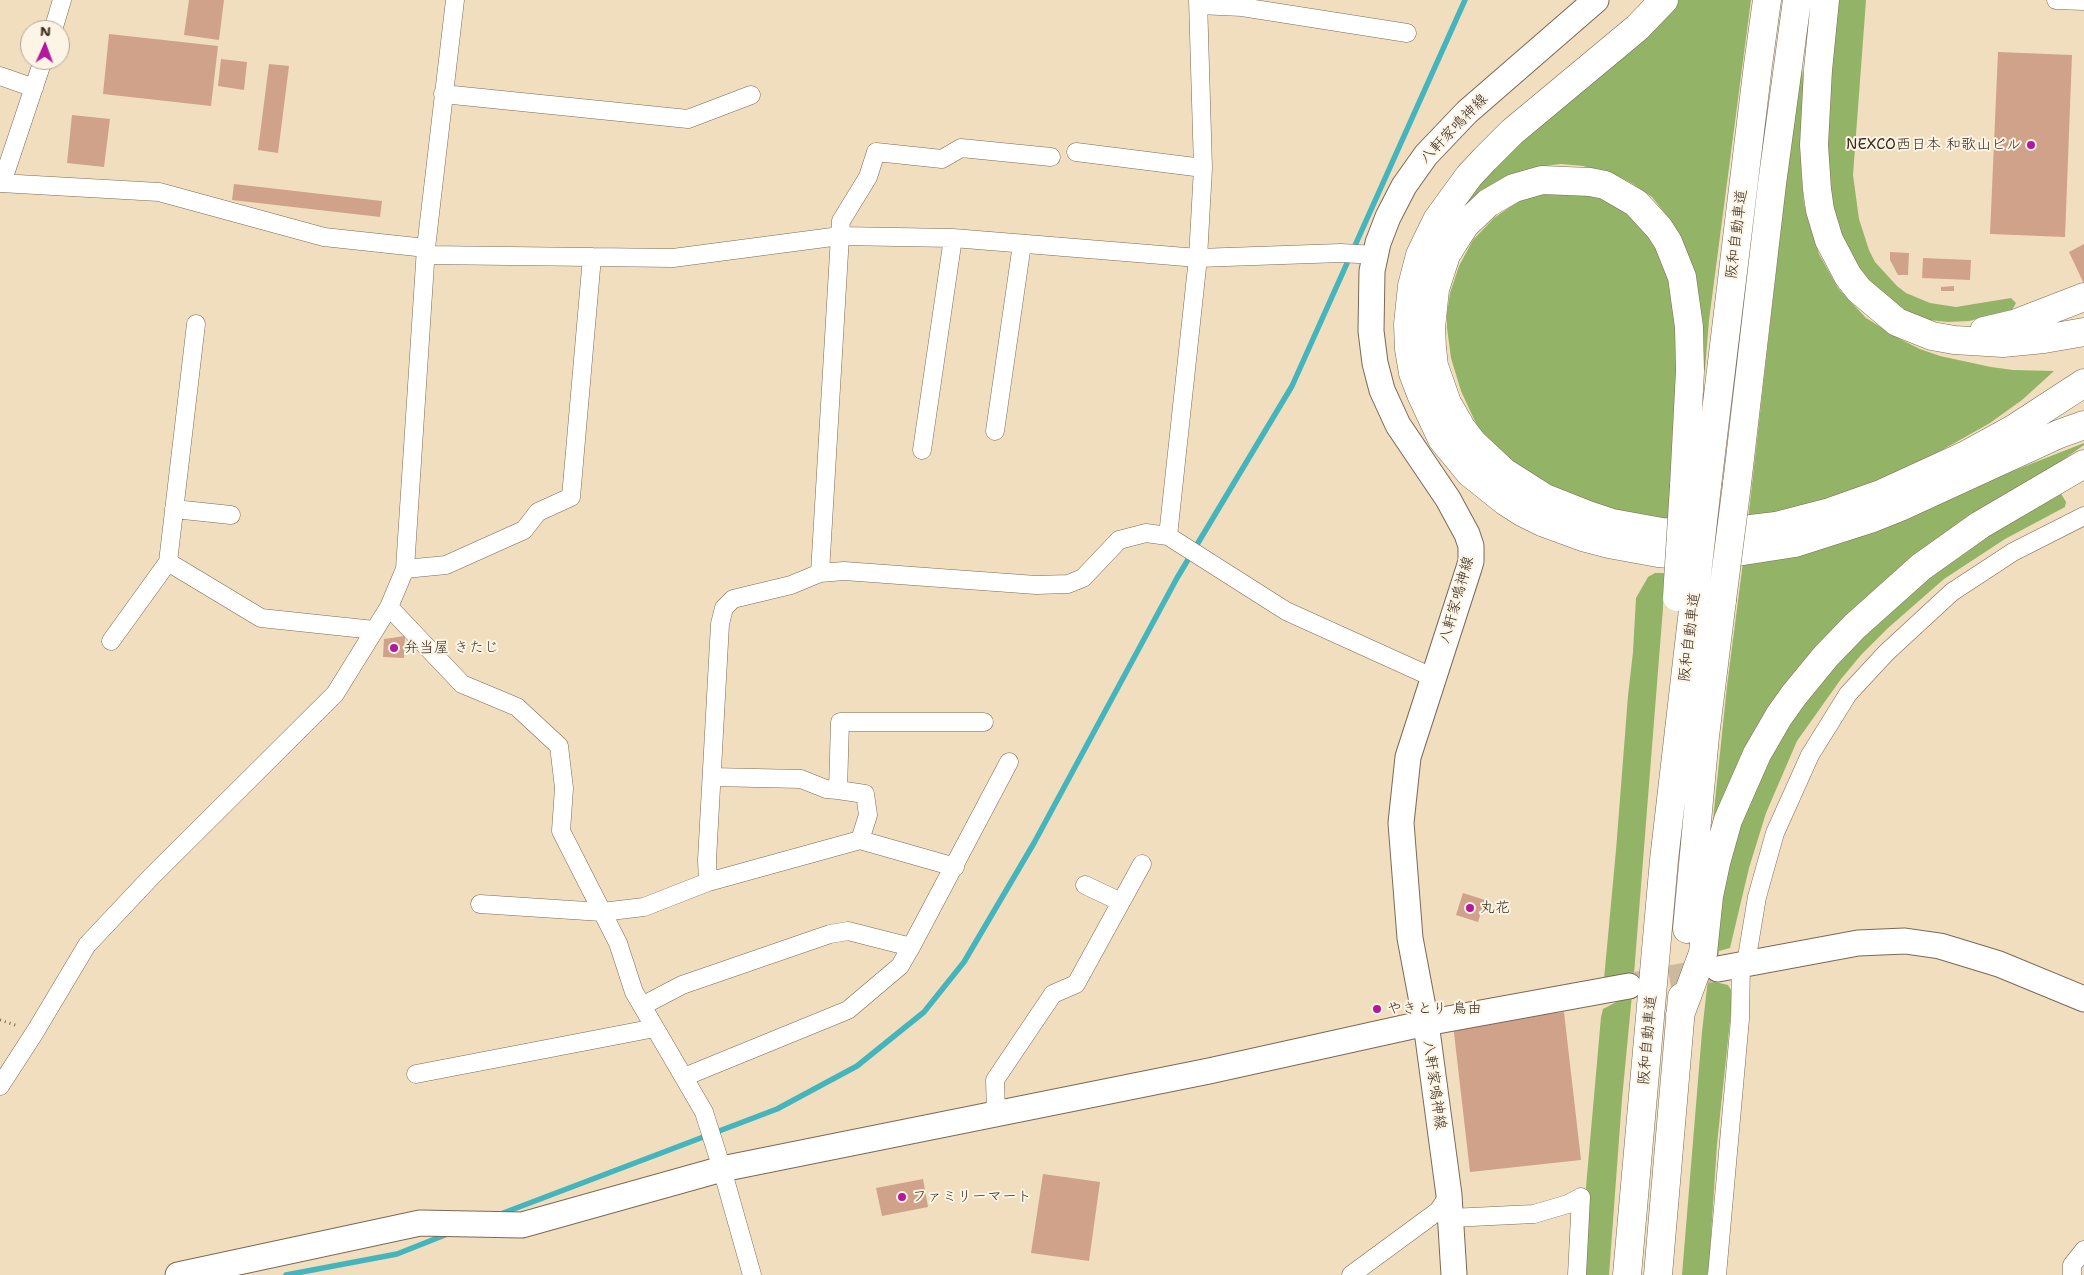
<!DOCTYPE html>
<html>
<head>
<meta charset="utf-8">
<style>
	body { margin:0 }
	#map { position:relative; width:2084px; height:1275px; overflow:hidden; background:#f1debe; font-family:"Shantell Sans",sans-serif }
	canvas { display:block }
	.north { position:absolute; left:20px; top:20px; width:50px; height:50px; box-sizing:border-box; background:#fcf5e5; border:1px solid #afa495; border-radius:50%; rotate:2deg; font-size:14px; font-weight:700; line-height:20px; text-align:center; color:#3b2a1e }
	.north::after { content:''; display:block; margin:auto; width:18px; height:22px; background:#b5179e; clip-path:polygon(50% 0,100% 100%,50% 72%,0 100%) }
</style>
</head>
<body>
<div id="map">
<canvas width="2084" height="1275"></canvas>
<div class="north">N</div>
</div>
<script>
const g = document.querySelector('canvas').getContext('2d');
g.lineJoin = 'round';
function fill(path, color) {
  g.fillStyle = color;
  g.fill(path, 'evenodd');
}
function shape(rows) {
  const path = new Path2D();
  for (const r of rows) {
    path.moveTo(r[0], r[1]);
    for (let i = 2; i < r.length; i += 2) path.lineTo(r[i], r[i + 1]);
  }
  return path;
}
function strokePath(path, color, width, dash) {
  g.strokeStyle = color;
  g.lineWidth = width;
  g.lineCap = dash ? 'butt' : 'round';
  g.setLineDash(dash || []);
  g.stroke(path);
}
function drawText(font, color, halo, rows, align = 'center') {
  g.font = font + ' "Shantell Sans","Klee One",sans-serif';
  g.lineWidth = 4;
  g.setLineDash([]);
  g.textBaseline = 'middle';
  g.strokeStyle = halo;
  g.fillStyle = color;
  for (const [text, x, y, turn = 0] of rows) {
    g.save();
    g.translate(x, y);
    g.rotate((+turn || 0) * Math.PI / 180);
    g.textAlign = isNaN(turn) ? turn : align;
    if (halo) g.strokeText(text, 0, 0);
    g.fillText(text, 0, 0);
    g.restore();
  }
}
const forest = shape([
	[1678,0,1751,0,1709,320,1705,369,1702,374,1671,221,1652,197,1633,184,1616,175,1583,166,1561,164,1537,167,1517,173,1430,265,1455,212,1514,146,1647,35],
	[1838,0,1866,0,1853,175,1859,219,1869,250,1875,262,1897,286,1906,293,1930,303,1956,307,2011,298,2016,303,2012,310,1969,321,1948,322,1929,320,1904,313,1884,300,1844,248,1826,182,1829,76],
	[1802,67,1804,90,1801,169,1804,204,1819,254,1838,288,1866,318,1900,339,1920,349,1940,356,1991,367,2013,370,2054,371,2022,400,1990,423,1928,458,1834,499,1748,520,1795,104],
	[1547,193,1594,194,1631,213,1659,246,1673,282,1677,360,1668,521,1643,519,1564,495,1514,467,1479,430,1461,391,1451,358,1447,328,1447,313,1450,293,1459,266,1473,240,1494,218,1520,200],
	[2084,443,2084,445,1885,585,1711,839,1727,686,1743,562,1804,553,1861,536,2000,476],
	[2060,492,2066,502,2065,507,2005,539,1944,579,1888,628,1861,655,1841,679,1797,741,1766,813,1749,868,1730,948,1719,951,1715,982,1728,985,1733,993,1717,1144,1709,1267,1707,1275,1682,1275,1702,1032,1711,952,1734,838,1764,759,1822,674,1947,556],
	[1655,573,1664,573,1663,608,1634,974,1622,1099,1609,1275,1581,1275,1586,1187,1601,1017,1603,1009,1626,997,1604,979,1616,850,1628,696,1633,652,1636,598,1648,577]
]);
const stream = shape([
	[498,1215,777,1109,857,1066,924,1012,964,962,1034,843,1177,578,1292,386,1465,0],
	[286,1275,397,1254,450,1233]
]);
const building = shape([
	[189,0,224,0,219,40,184,35],
	[109,34,218,46,211,106,103,94],
	[1998,52,2072,55,2065,237,1990,234],
	[221,59,247,62,244,90,218,86],
	[269,64,289,66,278,153,258,150],
	[72,115,110,119,104,167,67,163],
	[234,184,382,201,380,217,232,200],
	[2084,244,2084,284,2069,252],
	[1890,252,1909,253,1908,275,1898,275,1890,260],
	[1923,258,1971,260,1970,280,1922,278],
	[1954,286,1954,291,1941,291,1941,287],
	[405,636,404,658,383,657,384,639],
	[1463,893,1485,900,1478,922,1456,915],
	[1564,1012,1581,1160,1470,1172,1453,1024],
	[1043,1174,1100,1182,1089,1261,1031,1253],
	[923,1179,928,1207,882,1216,876,1188]
]);
const secondaryTunnel = shape([
	[1633,985,1712,970]
]);
const path = shape([
	[0,1020,18,1026]
]);
const street = shape([
	[2056,0,2084,1],
	[1199,5,1242,7,1407,33],
	[53,30,62,0],
	[0,76,34,88],
	[443,94,688,119,751,95],
	[1076,152,1203,168],
	[0,183,159,192,324,237,426,248],
	[2,183,43,60],
	[592,257,673,258,840,236,841,221,868,177,876,152,942,159,961,148,1051,157],
	[995,431,1022,244],
	[922,450,953,238],
	[174,509,231,515],
	[1168,536,1198,258,1203,168,1198,0],
	[168,562,261,618,374,630],
	[405,569,446,565,524,530,538,512,571,497,592,257,426,255],
	[820,573,844,571,1036,585,1068,584,1083,578,1119,540,1146,533,1168,536,1286,611,1434,678],
	[389,607,462,684,517,707,559,746,564,788,561,831,618,943,634,992,704,1112,722,1169,752,1275],
	[111,641,168,562,196,324],
	[712,777,801,779,826,789,838,790,840,722,984,722],
	[838,790,865,794,868,815,860,840,955,867],
	[708,882,707,860,720,624,724,608,733,599,791,585,820,573,840,236,953,238,1198,258,1341,253,1375,255],
	[1085,885,1121,902],
	[480,904,602,912,644,907,708,882,860,840],
	[911,947,1009,762],
	[1746,963,1757,897,1775,833,1810,755,1848,694,1886,653,1952,592,2013,552,2084,516],
	[642,1006,682,985,830,934,848,931,911,947,900,966,848,1010,684,1077],
	[416,1074,655,1028],
	[0,1086,35,1032,87,945,152,876,335,694,389,607,405,569,426,248,455,0],
	[996,1113,995,1080,1053,994,1076,984,1142,864],
	[1450,1218,1534,1214,1568,1204,1581,1197,1577,1275],
	[1351,1275,1438,1211,1449,1195],
	[1717,1275,1740,1019,1741,964],
	[2072,1275,2072,1265,2084,1250]
]);
const secondary = shape([
	[1718,969,1858,943,1905,941,1940,946,1999,964,2084,999],
	[178,1275,420,1223,522,1225,722,1169,1209,1071,1426,1023,1629,986],
	[1454,1275,1449,1195,1426,1023,1410,938,1401,823,1408,757,1469,568,1471,561,1471,546,1467,534,1448,499,1398,425,1382,390,1375,363,1371,331,1372,271,1378,243,1388,217,1404,186,1426,155,1467,112,1596,0]
]);
const highway = shape([
	[1664,0,1637,28,1512,132,1485,159,1469,176,1437,220,1420,255,1412,286,1408,324,1409,349,1413,373,1421,394,1442,439,1470,473,1505,501,1522,512,1542,522,1586,538,1609,544,1658,553,1682,555,1724,554,1795,543,1870,519,1900,507,2059,434,2084,425],
	[1825,0,1818,70,1814,145,1817,189,1820,210,1829,240,1848,276,1859,290,1897,322,1932,336,1954,340,2003,343,2044,339,2084,332],
	[1984,331,2014,324,2084,297],
	[1737,484,1772,184,1797,0],
	[1684,486,1690,371,1689,327,1682,277,1668,242,1659,228,1636,203,1605,185,1590,182,1542,180,1514,188,1488,203,1465,225,1454,242,1446,255,1435,289,1431,328,1432,348,1434,366,1447,403,1462,429,1473,443,1504,472,1545,498,1588,515,1612,523,1662,532,1709,534,1776,526,1830,512,1881,494,1966,455,2015,428,2084,383],
	[1707,486,1758,65,1767,0],
	[1687,929,1705,736,1722,600],
	[1680,1015,1703,953,1709,896,1716,863,1728,820,1757,754,1779,716,1794,695,1826,656,1855,626,1921,567,1980,525,2084,464],
	[1627,1275,1664,860,1694,601],
	[1658,1275,1682,997]
]);
const highwayBridge = shape([
	[1677,597,1684,486],
	[1722,600,1737,484],
	[1694,601,1707,486]
]);
const markers = [
	[2031,145,5,"#b5179e"],
	[394,648,5,"#b5179e"],
	[1470,908,5,"#b5179e"],
	[1377,1009,5,"#b5179e"],
	[902,1197,5,"#b5179e"]
];
const streetNames = [
	["八軒家鳴神線",1454,129,-46],
	["阪和自動車道",1737,234,-83],
	["八軒家鳴神線",1457,600,-74],
	["阪和自動車道",1690,637,-83],
	["阪和自動車道",1648,1040,-85],
	["八軒家鳴神線",1434,1085,82]
];
const poiNames = [
	["NEXCO西日本 和歌山ビル",2021,145,"right"],
	["弁当屋 きたじ",404,648],
	["丸花",1480,908],
	["やきとり 鳥由",1387,1009],
	["ファミリーマート",912,1197]
];
fill(forest, '#93b467');
strokePath(stream, '#45b5bd', 5.5);
fill(building, '#d1a28a');
strokePath(secondaryTunnel, '#cdba9e', 25, [25, 12]);
strokePath(street, '#7b6956', 19);
strokePath(secondary, '#7b6956', 27);
strokePath(highway, '#7b6956', 29);
strokePath(path, '#7b6956', 3, [1, 4]);
strokePath(street, '#fff', 18);
strokePath(secondary, '#fff', 25);
strokePath(highway, '#fff', 28);
strokePath(highwayBridge, '#7b6956', 29, []);
strokePath(highwayBridge, '#fff', 28);
for (const [x, y, r, color] of markers) {
  const dot = new Path2D();
  dot.arc(x, y, r, 0, 2 * Math.PI);
  g.fillStyle = color;
  g.fill(dot);
  strokePath(dot, '#fcf5e5', 2);
}
drawText('15px', '#3b2a1e', '#fcf5e5', streetNames);
drawText('15px', '#3b2a1e', '#fcf5e5', poiNames, 'left');
</script>
</body>
</html>
